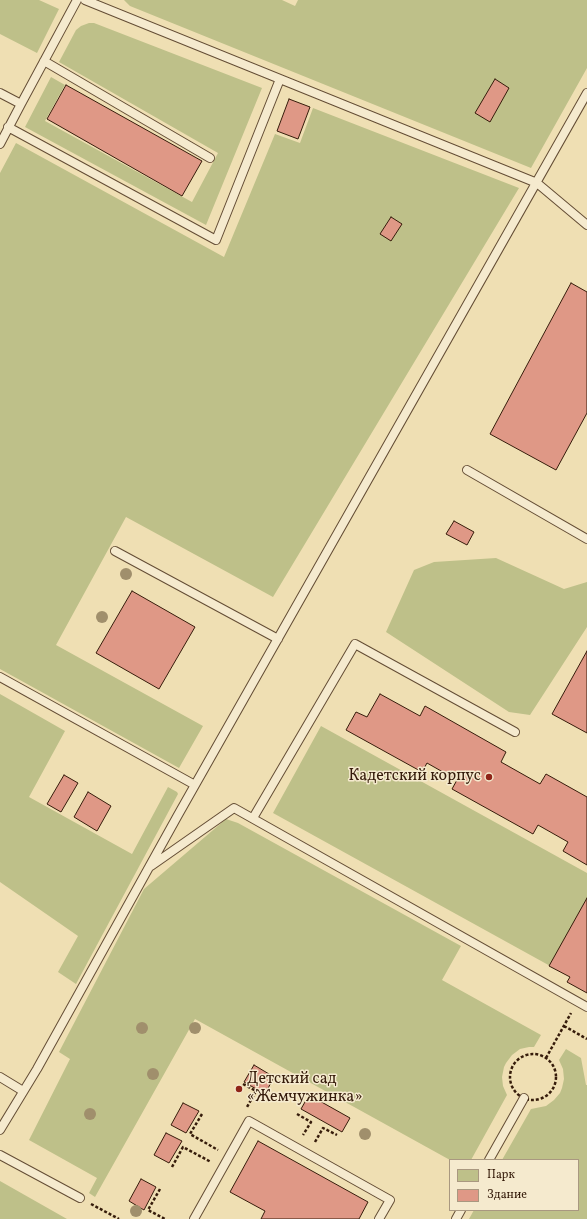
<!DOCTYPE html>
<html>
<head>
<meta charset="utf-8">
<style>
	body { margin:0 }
	#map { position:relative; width:587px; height:1219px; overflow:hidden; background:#efdfb3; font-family:Vollkorn,serif }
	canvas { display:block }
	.legend { position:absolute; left:449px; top:1159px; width:130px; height:52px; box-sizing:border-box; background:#f5eace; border:1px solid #a99880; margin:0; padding:5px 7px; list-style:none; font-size:12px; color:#361c0b }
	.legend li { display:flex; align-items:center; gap:8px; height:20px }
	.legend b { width:20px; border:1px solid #a99880 }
</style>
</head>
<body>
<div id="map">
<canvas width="587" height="1219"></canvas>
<ul class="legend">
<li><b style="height:11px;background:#bec089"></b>Парк</li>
<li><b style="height:11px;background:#df9886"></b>Здание</li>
</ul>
</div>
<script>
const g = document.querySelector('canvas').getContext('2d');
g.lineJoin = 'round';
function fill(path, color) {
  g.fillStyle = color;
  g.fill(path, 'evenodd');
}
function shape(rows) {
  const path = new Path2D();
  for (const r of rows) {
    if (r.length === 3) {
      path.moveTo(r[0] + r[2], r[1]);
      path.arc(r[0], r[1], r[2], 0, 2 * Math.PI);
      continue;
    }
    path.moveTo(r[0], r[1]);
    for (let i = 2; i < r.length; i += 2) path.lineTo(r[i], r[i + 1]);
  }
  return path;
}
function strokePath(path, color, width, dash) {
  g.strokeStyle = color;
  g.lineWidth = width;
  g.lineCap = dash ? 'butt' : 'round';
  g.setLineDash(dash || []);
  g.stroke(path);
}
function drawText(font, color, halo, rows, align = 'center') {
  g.font = font + ' Vollkorn,serif';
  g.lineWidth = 3;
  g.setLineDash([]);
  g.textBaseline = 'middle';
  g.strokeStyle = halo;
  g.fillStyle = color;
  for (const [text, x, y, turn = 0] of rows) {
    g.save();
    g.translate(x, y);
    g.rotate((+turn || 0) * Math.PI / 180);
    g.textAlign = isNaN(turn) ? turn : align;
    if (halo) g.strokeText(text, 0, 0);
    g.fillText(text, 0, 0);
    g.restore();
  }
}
const green = shape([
	[0,0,39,0,59,9,37,53,0,34],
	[124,0,282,0,295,6,298,0,587,0,587,68,531,168,130,6],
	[89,23,94,23,262,88,206,225,25,127,51,77,65,85,45,121,192,202,218,153,59,62,76,30,81,26],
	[313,108,519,188,273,597,126,517,56,645,203,726,179,768,0,669,0,173,16,143,224,257,275,134,300,143],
	[496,558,564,589,587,582,587,627,530,715,509,712,386,632,414,570,434,562],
	[0,694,65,731,29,797,132,854,168,787,177,792,178,794,76,984,58,972,78,936,0,882],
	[321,726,587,873,587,905,552,967,273,813],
	[226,819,238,823,461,946,442,980,541,1035,534,1047,529,1047,520,1049,512,1055,506,1063,504,1067,502,1077,503,1086,507,1095,471,1160,450,1160,195,1019,95,1197,89,1193,97,1178,29,1140,70,1059,59,1052,144,889],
	[566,1049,581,1058,586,1085,587,1085,587,1219,469,1219,474,1210,578,1210,578,1160,502,1160,531,1109,546,1106,554,1100,560,1093,562,1088,564,1079,563,1069,559,1060],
	[0,1181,67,1219,0,1219]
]);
const building = shape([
	[495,79,509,88,490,122,475,113,495,79],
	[66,85,202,161,182,196,47,119,66,85],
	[289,99,310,107,298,139,277,131,289,99],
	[391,217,402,224,391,241,380,234,391,217],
	[571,283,587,292,587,413,556,470,490,434,571,283],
	[454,521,474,532,467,545,446,534,454,521],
	[132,591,195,627,159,689,96,653,132,591],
	[587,651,587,733,552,714,587,651],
	[380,694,420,716,425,706,506,752,501,762,540,784,546,774,587,797,587,865,563,851,568,842,538,825,533,834,452,789,457,780,427,763,422,772,346,730,356,712,367,717,380,694],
	[64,775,78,783,61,812,47,804,64,775],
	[88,792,111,806,97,831,74,817,88,792],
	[587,898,587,993,567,982,570,977,549,966,587,898],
	[254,1065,274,1077,265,1094,244,1082,254,1065],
	[309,1095,350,1118,342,1132,301,1109,309,1095],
	[183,1103,199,1111,186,1133,171,1125,183,1103],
	[166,1133,182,1141,169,1163,154,1155,166,1133],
	[258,1141,368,1202,359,1219,261,1219,265,1211,230,1192,258,1141],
	[141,1179,156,1187,144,1210,129,1201,141,1179]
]);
const path = shape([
	[564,1026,587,1039],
	[533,1077,23],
	[546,1058,571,1013],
	[243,1084,256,1091,247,1107],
	[202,1114,190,1134,218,1150],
	[297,1114,311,1122,303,1135],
	[315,1142,323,1128,337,1135],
	[172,1167,183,1147,211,1162],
	[160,1189,148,1210,165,1219],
	[91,1204,119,1219]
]);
const service = shape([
	[85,0,537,183,587,225],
	[44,61,210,158],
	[0,93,21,104],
	[8,127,216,240,280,79],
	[0,144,21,104,77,0],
	[467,470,587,539],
	[115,551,278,639],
	[0,677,195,785],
	[253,818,355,644,515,732],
	[151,866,234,808,587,1007],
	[0,1077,23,1091],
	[0,1130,37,1069,178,815,587,93],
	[0,1155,80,1198],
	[489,1160,524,1098],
	[194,1219,249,1121,390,1200,379,1219],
	[456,1219,461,1210]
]);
const trees = [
	[126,574],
	[102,617],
	[142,1028],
	[195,1028],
	[153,1074],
	[90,1114],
	[365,1134],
	[136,1211]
];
const markers = [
	[489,777,4,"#8f2418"],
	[239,1089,4,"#8f2418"]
];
const poiNames = [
	["Кадетский корпус",481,777],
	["Детский сад",247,1080,"left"],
	["«Жемчужинка»",247,1098,"left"]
];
fill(green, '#bec089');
fill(building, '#df9886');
strokePath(building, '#361c0b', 1);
strokePath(service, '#644d35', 10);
strokePath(path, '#361c0b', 2.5, [3, 2]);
strokePath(service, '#f5eace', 8);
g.fillStyle = '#a08f6c';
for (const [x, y] of trees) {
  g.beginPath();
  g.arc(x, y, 6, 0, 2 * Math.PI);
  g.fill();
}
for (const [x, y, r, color] of markers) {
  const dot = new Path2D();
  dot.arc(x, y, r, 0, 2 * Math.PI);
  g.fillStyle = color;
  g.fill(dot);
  strokePath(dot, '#f5eace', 1.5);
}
drawText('16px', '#361c0b', '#f5eace', poiNames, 'right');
</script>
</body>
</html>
